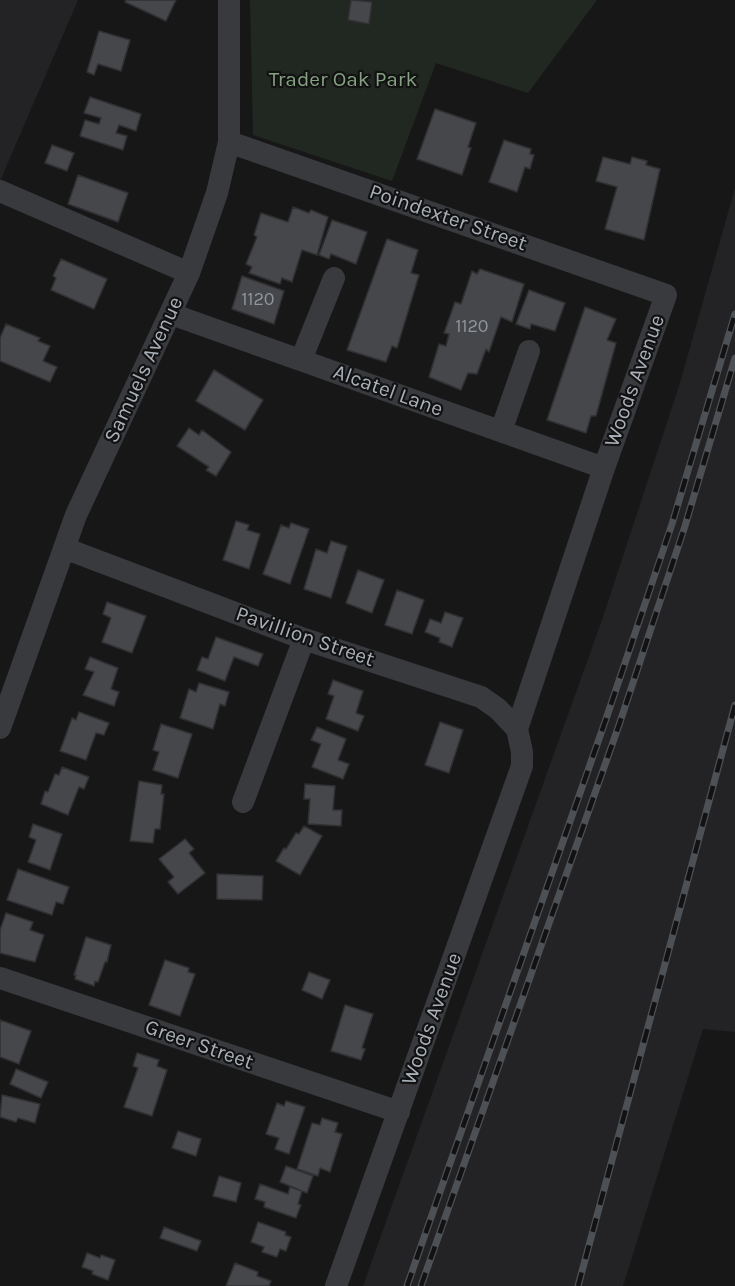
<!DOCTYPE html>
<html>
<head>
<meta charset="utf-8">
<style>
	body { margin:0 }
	canvas { display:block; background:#171718 }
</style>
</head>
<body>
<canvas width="735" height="1286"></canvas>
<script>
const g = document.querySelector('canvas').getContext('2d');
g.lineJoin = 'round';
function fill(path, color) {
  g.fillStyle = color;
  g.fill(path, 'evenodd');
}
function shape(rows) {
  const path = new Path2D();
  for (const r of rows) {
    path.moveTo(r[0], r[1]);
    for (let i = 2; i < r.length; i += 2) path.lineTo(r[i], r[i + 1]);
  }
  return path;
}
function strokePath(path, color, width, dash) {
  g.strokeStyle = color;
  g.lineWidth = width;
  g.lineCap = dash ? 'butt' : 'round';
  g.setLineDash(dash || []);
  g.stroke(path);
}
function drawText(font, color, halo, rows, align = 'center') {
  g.font = font + ' Karla,sans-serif';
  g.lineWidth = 4.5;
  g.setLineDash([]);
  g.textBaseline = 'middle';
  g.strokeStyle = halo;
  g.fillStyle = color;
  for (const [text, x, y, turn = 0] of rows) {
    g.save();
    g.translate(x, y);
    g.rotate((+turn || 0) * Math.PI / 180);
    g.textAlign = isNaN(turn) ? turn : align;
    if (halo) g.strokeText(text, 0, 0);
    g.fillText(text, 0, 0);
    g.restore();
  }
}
const built = shape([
	[0,0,78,0,0,181],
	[735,188,735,1032,703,1029,623,1286,363,1286,602,620,680,383]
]);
const green = shape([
	[250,0,597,0,528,93,436,63,392,181,253,135]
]);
const building = shape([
	[126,0,176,0,166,21,125,2,126,0],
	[351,0,372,2,369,24,348,20,351,0],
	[99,31,130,40,121,71,98,64,94,75,87,72,99,31],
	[90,97,141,114,136,131,119,125,116,133,127,136,123,150,80,136,85,120,99,124,101,118,84,113,90,97],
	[435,109,476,123,468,147,471,148,462,175,417,159,435,109],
	[504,140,531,149,530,154,534,155,530,169,525,167,517,192,489,182,504,140],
	[52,145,74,153,67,171,45,163,52,145],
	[603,157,630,164,632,157,647,161,646,165,660,169,644,240,605,229,617,187,596,181,603,157],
	[78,175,128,193,118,222,68,204,78,175],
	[293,207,309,213,311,210,328,217,317,255,302,250,292,282,282,278,280,284,249,273,252,267,246,264,257,237,254,235,261,213,288,222,293,207],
	[332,220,367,232,356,264,331,254,329,259,319,255,332,220],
	[387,239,418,250,411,273,419,275,397,348,392,346,386,362,347,350,387,239],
	[61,259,107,279,94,309,51,290,56,278,53,276,61,259],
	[480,269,524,284,512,322,501,317,489,352,486,349,477,374,468,373,461,390,429,377,439,344,446,346,449,334,444,333,455,302,461,304,472,271,477,274,480,269],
	[242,276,284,291,274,324,232,309,242,276],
	[529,290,565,303,555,331,531,324,530,329,516,324,529,290],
	[585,307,616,319,607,340,616,343,596,416,591,416,586,433,547,420,585,307],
	[6,324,40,338,38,341,50,346,43,361,57,367,50,382,0,361,0,338,6,324],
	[214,370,263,400,245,430,196,401,214,370],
	[189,428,199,435,202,430,231,452,216,476,206,470,209,467,177,446,189,428],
	[236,521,249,525,247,530,260,534,249,569,223,560,236,521],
	[291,523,309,529,290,584,263,574,281,525,289,528,291,523],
	[331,541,347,546,331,598,304,589,316,549,327,553,331,541],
	[358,570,384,580,372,613,346,603,358,570],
	[397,590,424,600,412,634,385,625,397,590],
	[107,602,146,616,132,653,102,642,111,618,103,614,107,602],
	[445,612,463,618,452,647,439,642,440,638,425,632,430,619,441,623,445,612],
	[216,637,263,654,258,666,234,657,225,681,197,670,202,657,208,659,216,637],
	[90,657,118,668,111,689,119,692,114,706,83,695,94,672,85,669,90,657],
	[333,680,363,691,356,713,364,716,358,731,326,719,334,696,328,694,333,680],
	[199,683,229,692,225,706,220,704,213,729,180,718,189,689,196,692,199,683],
	[79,712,109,723,104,735,96,733,86,760,60,751,72,718,76,720,79,712],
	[440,722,463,730,449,773,425,765,440,722],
	[161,724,192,734,178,778,153,770,159,752,153,750,161,724],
	[317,727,346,739,338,760,349,764,343,779,312,767,321,744,311,740,317,727],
	[62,767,89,777,84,789,79,787,68,815,41,804,45,791,48,792,55,774,59,775,62,767],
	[139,781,162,785,161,794,164,794,160,829,155,829,153,843,130,841,139,781],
	[305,784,335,786,333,810,342,810,341,826,308,824,310,799,304,799,305,784],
	[33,824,62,834,50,870,28,862,36,840,29,837,33,824],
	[304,826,322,836,300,875,276,861,284,848,286,849,296,833,299,834,304,826],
	[185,839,194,849,189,853,205,873,178,894,168,882,174,877,159,859,185,839],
	[18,869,69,887,63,904,56,902,52,915,7,900,18,869],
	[217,874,263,876,262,900,217,899,217,874],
	[6,913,33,922,30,930,44,935,35,962,0,953,0,930,6,913],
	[86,937,111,945,107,962,105,962,98,982,95,981,94,986,75,979,76,975,74,975,86,937],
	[165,960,189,968,188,972,195,974,180,1016,149,1005,165,960],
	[309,972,330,980,322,999,302,990,309,972],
	[345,1005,373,1014,362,1048,365,1049,361,1060,331,1051,345,1005],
	[0,1020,31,1031,19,1064,0,1057,0,1020],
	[137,1053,159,1060,157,1066,167,1070,152,1116,124,1107,138,1068,133,1066,137,1053],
	[16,1069,48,1082,41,1098,10,1084,16,1069],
	[2,1095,40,1104,35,1123,18,1118,16,1122,0,1117,2,1095],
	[286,1101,305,1107,289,1154,275,1149,279,1138,266,1134,277,1103,284,1106,286,1101],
	[322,1118,338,1123,335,1132,342,1134,330,1172,320,1168,318,1176,297,1169,312,1123,320,1125,322,1118],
	[178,1131,201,1139,196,1156,172,1148,178,1131],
	[286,1166,313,1176,307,1193,280,1182,286,1166],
	[219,1176,241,1183,236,1202,213,1196,219,1176],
	[260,1184,288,1194,290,1187,302,1191,298,1204,301,1205,296,1218,264,1207,265,1202,255,1199,260,1184],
	[258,1222,286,1232,285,1235,291,1237,286,1251,280,1249,277,1257,262,1252,264,1247,251,1242,258,1222],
	[164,1227,201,1241,197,1251,160,1238,164,1227],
	[87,1253,100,1258,101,1255,115,1260,108,1280,92,1274,93,1271,82,1267,87,1253],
	[235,1263,258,1272,257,1276,271,1281,269,1286,226,1286,235,1263]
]);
const minor = shape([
	[229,142,666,295,604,468,517,729],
	[0,191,189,273],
	[171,314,604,468],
	[301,360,334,278],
	[501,431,529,351],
	[64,548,304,639,481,697,498,709,517,729,522,752,522,766,336,1286],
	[0,728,76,515,189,273,217,193,229,142,229,0],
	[243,802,304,639],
	[0,978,399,1112]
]);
const rail = shape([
	[407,1286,606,719,672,524,735,314],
	[421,1286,619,725,685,526,735,358],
	[578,1286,735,705]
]);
const numberNames = [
	["1120",258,300],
	["1120",472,327]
];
const parkNames = [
	["Trader Oak Park",343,80]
];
const streetNames = [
	["Poindexter Street",448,218,19],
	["Samuels Avenue",144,370,-65],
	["Woods Avenue",635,381,-70],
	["Alcatel Lane",388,391,20],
	["Pavillion Street",305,637,19],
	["Woods Avenue",432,1019,-70],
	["Greer Street",199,1045,19]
];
fill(built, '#232325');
fill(green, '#212821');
fill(building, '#46474b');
strokePath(building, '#313134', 1.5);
strokePath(minor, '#383a3d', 22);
strokePath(rail, '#4d5054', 7);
strokePath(rail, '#121213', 4.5, [14]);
drawText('18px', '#90969d', null, numberNames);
drawText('21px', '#84a281', '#121213', parkNames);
drawText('21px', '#a9b0b8', '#121213', streetNames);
</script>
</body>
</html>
